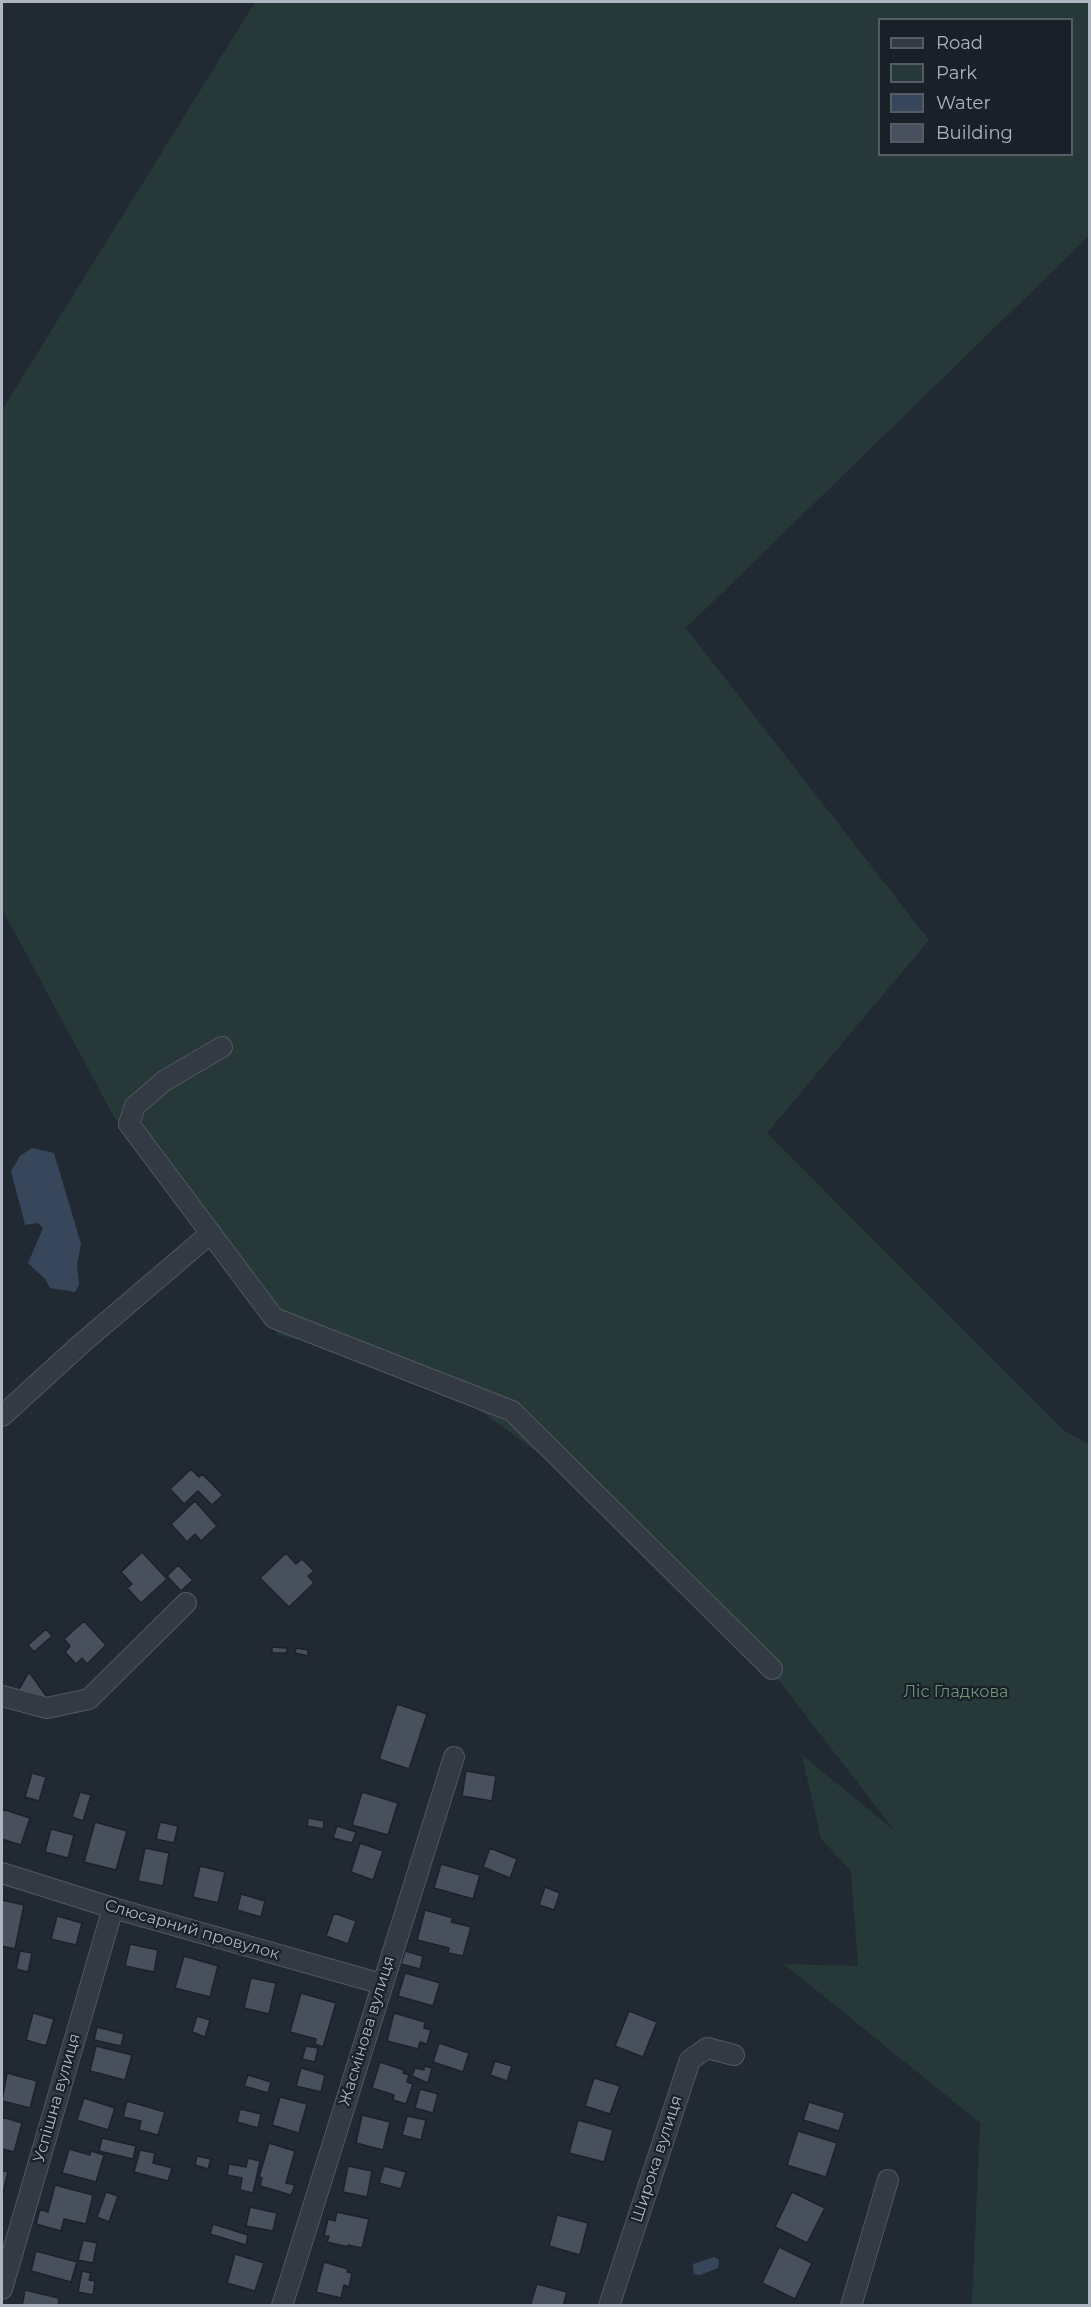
<!DOCTYPE html>
<html>
<head>
<meta charset="utf-8">
<style>
	body { margin:0 }
	#map { position:relative; width:1091px; height:2307px; overflow:hidden; background:#212933; font-family:Montserrat,sans-serif }
	canvas { display:block }
	.frame { position:absolute; inset:0; border:3px solid #aeb5c1; pointer-events:none }
	.legend { position:absolute; left:878px; top:18px; width:195px; height:138px; box-sizing:border-box; background:#192028; border:2px solid #555c65; margin:0; padding:8px 10px; list-style:none; font-size:18px; color:#aeb5c1 }
	.legend li { display:flex; align-items:center; gap:12px; height:30px }
	.legend b { width:30px; border:2px solid #555c65 }
</style>
</head>
<body>
<div id="map">
<canvas width="1091" height="2307"></canvas>
<div class="frame"></div>
<ul class="legend">
<li><b style="height:8px;background:#343a44"></b>Road</li>
<li><b style="height:16px;background:#273838"></b>Park</li>
<li><b style="height:16px;background:#38465b"></b>Water</li>
<li><b style="height:16px;background:#47505c"></b>Building</li>
</ul>
</div>
<script>
const g = document.querySelector('canvas').getContext('2d');
g.lineJoin = 'round';
function fill(path, color) {
  g.fillStyle = color;
  g.fill(path, 'evenodd');
}
function shape(rows) {
  const path = new Path2D();
  for (const r of rows) {
    path.moveTo(r[0], r[1]);
    for (let i = 2; i < r.length; i += 2) path.lineTo(r[i], r[i + 1]);
  }
  return path;
}
function strokePath(path, color, width, dash) {
  g.strokeStyle = color;
  g.lineWidth = width;
  g.lineCap = dash ? 'butt' : 'round';
  g.setLineDash(dash || []);
  g.stroke(path);
}
function drawText(font, color, halo, rows, align = 'center') {
  g.font = font + ' Montserrat,sans-serif';
  g.lineWidth = 4.5;
  g.setLineDash([]);
  g.textBaseline = 'middle';
  g.strokeStyle = halo;
  g.fillStyle = color;
  for (const [text, x, y, turn = 0] of rows) {
    g.save();
    g.translate(x, y);
    g.rotate((+turn || 0) * Math.PI / 180);
    g.textAlign = isNaN(turn) ? turn : align;
    if (halo) g.strokeText(text, 0, 0);
    g.fillText(text, 0, 0);
    g.restore();
  }
}
const green = shape([
	[255,2,1089,2,1089,236,686,628,929,940,767,1133,1063,1430,1089,1444,1089,2305,972,2305,980,2123,784,1964,858,1966,851,1871,821,1839,802,1755,894,1830,770,1669,586,1488,423,1369,278,1335,114,1117,2,909,2,410],
	[880,20,1072,20,1072,154,880,154]
]);
const water = shape([
	[32,1148,54,1153,81,1244,77,1264,79,1285,75,1292,50,1288,45,1279,28,1263,43,1228,38,1223,25,1225,11,1171,20,1156],
	[714,2257,719,2260,718,2268,700,2275,694,2274,693,2264]
]);
const building = shape([
	[191,1469,199,1477,202,1474,223,1495,212,1505,198,1491,184,1504,170,1489,191,1469],
	[195,1501,217,1526,201,1541,195,1534,187,1542,171,1524,195,1501],
	[142,1552,167,1579,141,1603,127,1588,132,1584,121,1572,142,1552],
	[286,1553,296,1564,302,1559,314,1571,308,1576,314,1583,289,1607,260,1578,286,1553],
	[178,1565,193,1580,181,1591,167,1576,178,1565],
	[84,1621,106,1645,87,1664,82,1658,76,1664,65,1652,70,1646,64,1639,84,1621],
	[46,1629,52,1636,34,1652,28,1645,46,1629],
	[272,1647,287,1648,287,1653,272,1653,272,1647],
	[296,1648,308,1650,308,1656,295,1653,296,1648],
	[29,1672,49,1700,15,1696,29,1672],
	[397,1704,427,1714,409,1769,379,1759,397,1704],
	[466,1771,496,1776,492,1801,462,1796,466,1771],
	[32,1773,46,1777,39,1801,25,1797,32,1773],
	[80,1792,91,1795,83,1821,72,1817,80,1792],
	[362,1792,398,1803,388,1835,352,1825,362,1792],
	[2,1809,30,1818,21,1845,2,1839,2,1809],
	[308,1818,324,1821,323,1829,307,1826,308,1818],
	[95,1822,127,1831,116,1870,84,1862,95,1822],
	[160,1822,178,1826,174,1843,156,1839,160,1822],
	[337,1826,356,1832,352,1843,333,1838,337,1826],
	[51,1829,74,1835,68,1858,45,1852,51,1829],
	[360,1843,383,1851,373,1880,351,1872,360,1843],
	[145,1848,169,1853,163,1886,138,1881,145,1848],
	[490,1848,517,1859,510,1878,483,1867,490,1848],
	[441,1864,480,1875,473,1899,434,1888,441,1864],
	[200,1866,225,1872,218,1903,193,1897,200,1866],
	[545,1887,560,1893,554,1910,539,1905,545,1887],
	[241,1894,265,1901,261,1917,237,1910,241,1894],
	[2,1900,24,1905,15,1949,2,1946,2,1900],
	[425,1910,453,1918,451,1922,471,1927,463,1956,448,1953,449,1948,417,1940,425,1910],
	[334,1913,356,1921,348,1944,326,1936,334,1913],
	[57,1916,82,1923,76,1945,51,1939,57,1916],
	[130,1944,158,1950,154,1972,125,1966,130,1944],
	[20,1951,32,1953,28,1972,16,1969,20,1951],
	[405,1951,423,1956,420,1969,401,1964,405,1951],
	[184,1956,218,1966,210,1997,175,1988,184,1956],
	[405,1973,440,1983,433,2006,398,1996,405,1973],
	[251,1978,276,1983,269,2014,244,2008,251,1978],
	[301,1993,336,2003,323,2047,315,2044,316,2039,290,2032,301,1993],
	[629,2011,657,2022,643,2057,615,2046,629,2011],
	[33,2013,54,2019,46,2046,26,2040,33,2013],
	[394,2013,425,2022,424,2028,431,2030,427,2044,420,2042,418,2049,387,2041,394,2013],
	[197,2016,210,2020,205,2037,192,2032,197,2016],
	[97,2027,124,2034,121,2046,94,2040,97,2027],
	[439,2043,469,2053,463,2072,433,2062,439,2043],
	[96,2046,132,2055,125,2080,90,2071,96,2046],
	[306,2046,318,2048,315,2062,302,2059,306,2046],
	[495,2061,512,2066,507,2081,490,2075,495,2061],
	[380,2062,404,2070,403,2073,409,2075,407,2082,413,2084,406,2104,393,2100,394,2095,372,2088,380,2062],
	[424,2066,432,2068,428,2083,412,2076,415,2068,424,2070,424,2066],
	[301,2068,325,2075,321,2092,296,2086,301,2068],
	[7,2073,37,2081,30,2108,2,2101,7,2073],
	[248,2075,271,2082,268,2093,244,2086,248,2075],
	[594,2078,620,2086,610,2114,585,2106,594,2078],
	[420,2089,438,2094,433,2113,415,2108,420,2089],
	[280,2097,307,2104,299,2133,272,2125,280,2097],
	[84,2098,115,2108,108,2130,77,2120,84,2098],
	[127,2101,165,2112,158,2135,139,2130,141,2121,123,2117,127,2101],
	[809,2102,845,2113,839,2131,803,2120,809,2102],
	[240,2109,261,2114,258,2128,237,2122,240,2109],
	[362,2115,390,2122,383,2150,356,2143,362,2115],
	[407,2116,426,2120,421,2140,402,2135,407,2116],
	[2,2117,22,2123,14,2152,2,2149,2,2117],
	[578,2120,613,2130,604,2162,569,2153,578,2120],
	[798,2131,837,2143,826,2177,787,2165,798,2131],
	[102,2138,136,2146,133,2159,99,2151,102,2138],
	[269,2143,295,2151,286,2183,295,2185,291,2195,260,2186,262,2178,259,2177,269,2143],
	[69,2149,90,2155,91,2151,104,2155,96,2182,62,2173,69,2149],
	[140,2150,155,2153,153,2163,172,2168,168,2181,134,2172,140,2150],
	[197,2156,211,2159,208,2169,195,2165,197,2156],
	[248,2158,260,2161,253,2193,240,2190,242,2178,227,2175,229,2164,246,2167,248,2158],
	[348,2166,372,2171,367,2197,343,2192,348,2166],
	[384,2166,406,2172,401,2189,379,2183,384,2166],
	[2,2170,8,2172,2,2197,2,2170],
	[55,2185,93,2195,86,2224,64,2219,61,2231,36,2224,40,2209,48,2212,55,2185],
	[106,2192,118,2196,109,2222,97,2217,106,2192],
	[792,2192,825,2208,807,2243,775,2227,792,2192],
	[250,2207,277,2213,273,2231,246,2226,250,2207],
	[337,2212,369,2219,362,2248,348,2245,348,2247,327,2242,329,2236,324,2236,328,2219,335,2221,337,2212],
	[557,2215,588,2223,580,2255,549,2246,557,2215],
	[213,2224,248,2235,246,2245,210,2234,213,2224],
	[83,2240,97,2243,93,2263,78,2260,83,2240],
	[779,2247,812,2263,795,2299,762,2283,779,2247],
	[36,2251,77,2262,71,2282,31,2271,36,2251],
	[235,2254,264,2263,255,2291,227,2283,235,2254],
	[324,2262,348,2269,347,2272,352,2273,349,2287,344,2285,341,2298,316,2292,324,2262],
	[82,2271,91,2273,89,2280,95,2281,93,2295,78,2292,82,2271],
	[537,2284,567,2292,563,2306,530,2306,537,2284],
	[25,2290,59,2298,58,2306,22,2306,25,2290]
]);
const street = shape([
	[222,1047,164,1081,135,1106,129,1124,274,1318,512,1411,772,1669],
	[2,1416,81,1344,211,1233],
	[2,1696,47,1708,89,1699,186,1603],
	[2,1873,113,1908,382,1984],
	[2,2289,113,1908],
	[282,2306,454,1757],
	[609,2306,690,2060,707,2048,734,2055],
	[851,2306,888,2180]
]);
const parkNames = [
	["Ліс Гладкова",956,1692]
];
const streetNames = [
	["Слюсарний провулок",192,1930,16],
	["Жасмінова вулиця",367,2031,-73],
	["Успішна вулиця",57,2098,-74],
	["Широка вулиця",657,2159,-72]
];
fill(green, '#273838');
fill(water, '#38465b');
fill(building, '#47505c');
strokePath(building, '#1b222a', 1.5);
strokePath(street, '#515862', 22);
strokePath(street, '#343a44', 20);
drawText('16px', '#709478', '#192028', parkNames);
drawText('16px', '#aeb5c1', '#192028', streetNames);
</script>
</body>
</html>
